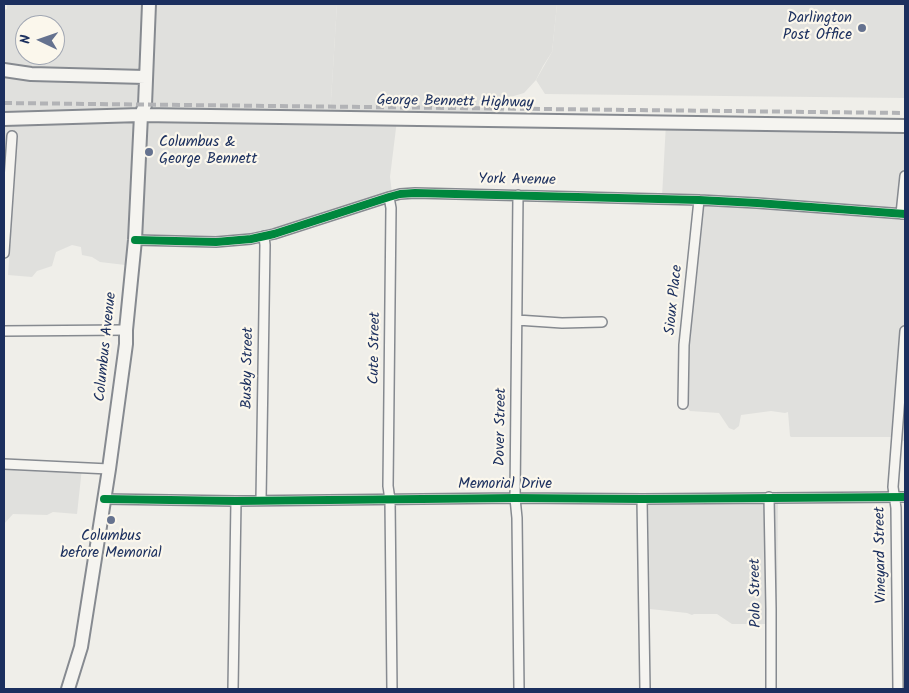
<!DOCTYPE html>
<html>
<head>
<meta charset="utf-8">
<style>
	body { margin:0 }
	#map { position:relative; width:909px; height:693px; overflow:hidden; background:#efeee9; font-family:Kalam,sans-serif }
	canvas { display:block }
	.frame { position:absolute; inset:0; border:5px solid #1b2f5e; pointer-events:none }
	.north { position:absolute; left:15px; top:15px; width:50px; height:50px; box-sizing:border-box; background:#fbf7ec; border:1px solid #a1a7b3; border-radius:50%; rotate:273deg; font-size:14px; font-weight:700; line-height:20px; text-align:center; color:#1b2f5e }
	.north::after { content:''; display:block; margin:auto; width:18px; height:22px; background:#65728f; clip-path:polygon(50% 0,100% 100%,50% 72%,0 100%) }
</style>
</head>
<body>
<div id="map">
<canvas width="909" height="693"></canvas>
<div class="frame"></div>
<div class="north">N</div>
</div>
<script>
const g = document.querySelector('canvas').getContext('2d');
g.lineJoin = 'round';
function fill(path, color) {
  g.fillStyle = color;
  g.fill(path, 'evenodd');
}
function shape(rows) {
  const path = new Path2D();
  for (const r of rows) {
    path.moveTo(r[0], r[1]);
    for (let i = 2; i < r.length; i += 2) path.lineTo(r[i], r[i + 1]);
  }
  return path;
}
function strokePath(path, color, width, dash) {
  g.strokeStyle = color;
  g.lineWidth = width;
  g.lineCap = dash ? 'butt' : 'round';
  g.setLineDash(dash || []);
  g.stroke(path);
}
function drawText(font, color, halo, rows, align = 'center') {
  g.font = font + ' Kalam,sans-serif';
  g.lineWidth = 4.5;
  g.setLineDash([]);
  g.textBaseline = 'middle';
  g.strokeStyle = halo;
  g.fillStyle = color;
  for (const [text, x, y, turn = 0] of rows) {
    g.save();
    g.translate(x, y);
    g.rotate((+turn || 0) * Math.PI / 180);
    g.textAlign = isNaN(turn) ? turn : align;
    if (halo) g.strokeText(text, 0, 0);
    g.fillText(text, 0, 0);
    g.restore();
  }
}
const built = shape([
	[7,4,337,4,330,117,397,120,390,177,392,193,271,233,218,239,138,239,134,266,100,262,92,257,82,255,81,247,72,245,56,252,52,266,37,271,32,277,8,275,14,188,4,187,4,10,7,9],
	[25,25,55,25,55,55,25,55],
	[557,4,905,4,905,98,545,94,536,80,552,52],
	[666,123,905,125,905,441,903,441,899,437,791,437,790,436,788,412,785,413,771,411,741,415,739,426,734,430,729,428,719,413,690,411,684,404,699,201,662,197],
	[4,464,82,468,77,514,53,512,47,515,13,514,4,524]
]);
const green = shape([
	[337,4,557,4,552,52,543,66,536,80,524,93,507,98,502,119,330,117],
	[648,497,778,499,777,600,775,624,732,624,717,614,694,614,692,615,687,613,650,609]
]);
const street = shape([
	[518,195,515,498,517,518,519,689],
	[389,197,391,208,388,486,390,500,392,689],
	[901,214,905,176],
	[135,240,216,242,251,239,274,234,389,197,400,194,415,193,699,200,757,203,905,214],
	[4,253,12,136],
	[517,320,562,323,602,322],
	[4,331,126,330],
	[683,404,684,345,699,200],
	[4,464,109,469],
	[769,497,771,609,771,689],
	[104,499,236,501,515,498,642,499,905,497],
	[642,499,645,689],
	[261,500,265,245,264,236],
	[233,689,236,501],
	[898,689,896,508,893,487,905,331]
]);
const secondary = shape([
	[4,70,31,74,145,77],
	[4,119,141,115,905,126],
	[68,689,81,647,109,469,126,344,126,330,135,240,141,115,145,105,149,4]
]);
const rail = shape([
	[4,103,905,113]
]);
const cycleway = shape([
	[135,240,216,242,251,239,274,234,389,197,400,194,415,193,699,200,757,203,905,214],
	[104,499,236,501,515,498,642,499,905,497]
]);
const markers = [
	[862,28,5,"#65728f"],
	[149,152,5,"#65728f"],
	[111,520,5,"#65728f"]
];
const poiNames = [
	["Darlington",852,19],
	["Post Office",852,36],
	["Columbus &",159,143,"left"],
	["George Bennett",159,160,"left"],
	["Columbus",111,537,"center"],
	["before Memorial",111,554,"center"]
];
const streetNames = [
	["George Bennett Highway",455,103,1],
	["York Avenue",517,181,1],
	["Sioux Place",675,300,-84],
	["Columbus Avenue",107,347,-84],
	["Cute Street",376,348,-89],
	["Busby Street",249,368,-89],
	["Dover Street",502,427,-89],
	["Memorial Drive",505,485],
	["Vineyard Street",882,555,-91],
	["Polo Street",757,593,-91]
];
fill(built, '#e0e0dd');
fill(green, '#dfdfdc');
strokePath(street, '#868a90', 12);
strokePath(secondary, '#868a90', 16);
strokePath(street, '#f5f4f0', 9);
strokePath(secondary, '#f5f4f0', 12);
strokePath(rail, '#b2b3b6', 4, [8, 4]);
strokePath(cycleway, '#00873e', 8);
for (const [x, y, r, color] of markers) {
  const dot = new Path2D();
  dot.arc(x, y, r, 0, 2 * Math.PI);
  g.fillStyle = color;
  g.fill(dot);
  strokePath(dot, '#fbf7ec', 2);
}
drawText('15px', '#1b2f5e', '#fbf7ec', poiNames, 'right');
drawText('15px', '#1b2f5e', '#fbf7ec', streetNames);
</script>
</body>
</html>
